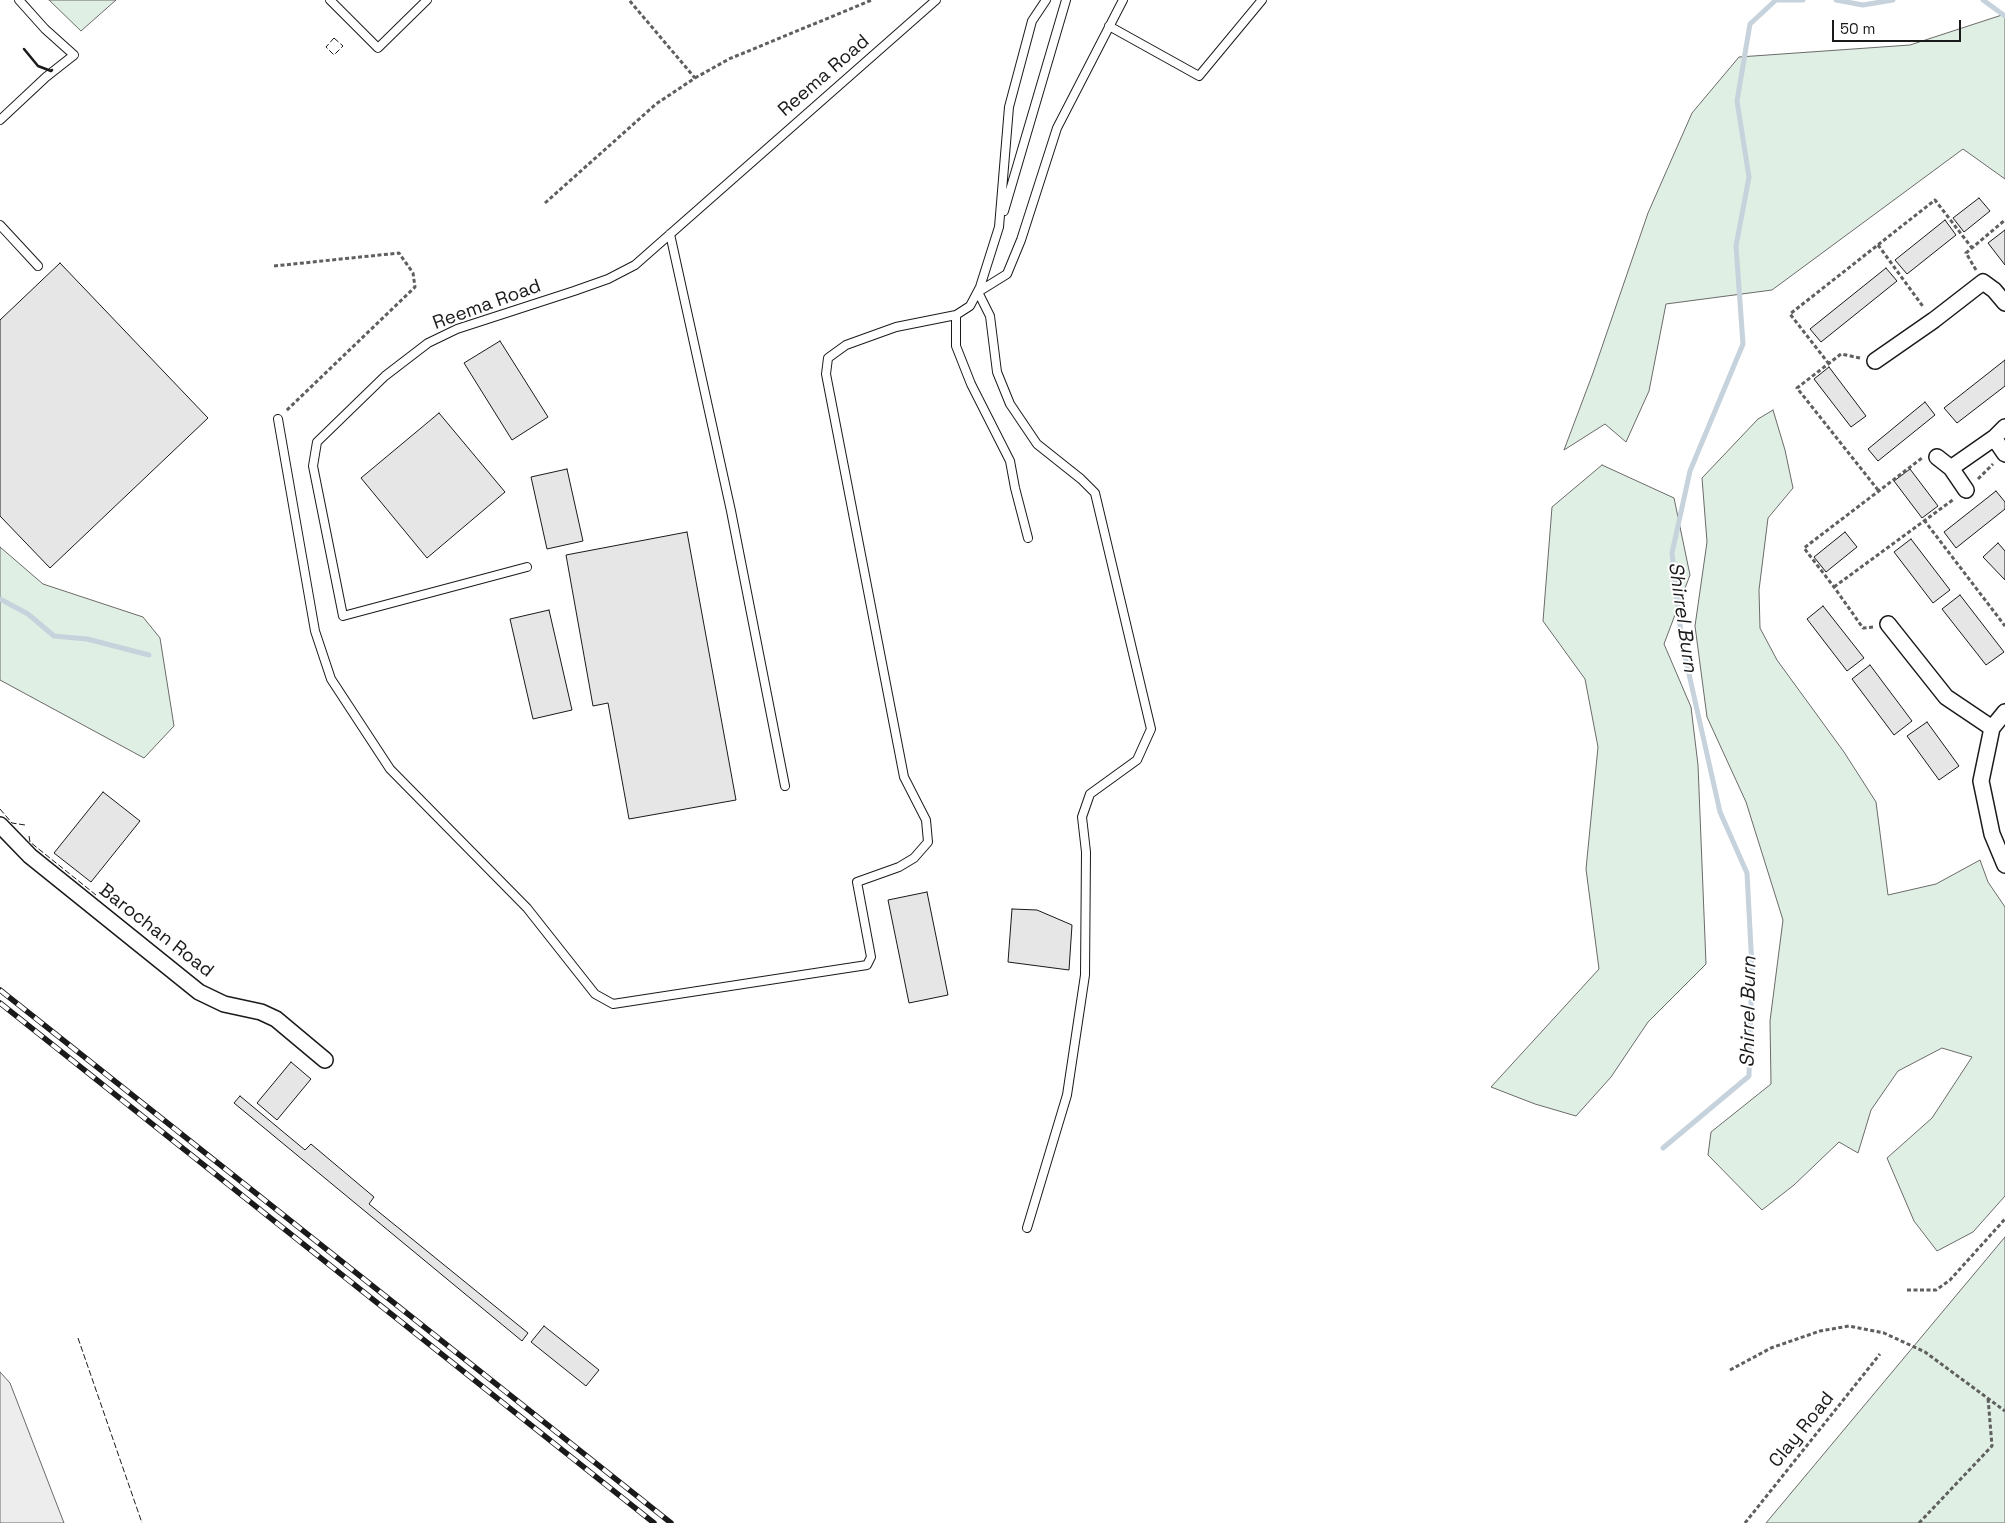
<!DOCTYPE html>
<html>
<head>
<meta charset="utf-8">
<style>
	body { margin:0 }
	#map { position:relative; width:2005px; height:1523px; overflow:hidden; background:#fff; font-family:"Space Grotesk",sans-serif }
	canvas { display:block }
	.scale { position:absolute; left:1832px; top:20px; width:129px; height:22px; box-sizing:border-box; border:2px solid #1a1a1a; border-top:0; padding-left:6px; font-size:15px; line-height:18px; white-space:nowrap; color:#1a1a1a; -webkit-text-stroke:4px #fff; paint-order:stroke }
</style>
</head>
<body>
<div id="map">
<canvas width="2005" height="1523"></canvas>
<div class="scale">50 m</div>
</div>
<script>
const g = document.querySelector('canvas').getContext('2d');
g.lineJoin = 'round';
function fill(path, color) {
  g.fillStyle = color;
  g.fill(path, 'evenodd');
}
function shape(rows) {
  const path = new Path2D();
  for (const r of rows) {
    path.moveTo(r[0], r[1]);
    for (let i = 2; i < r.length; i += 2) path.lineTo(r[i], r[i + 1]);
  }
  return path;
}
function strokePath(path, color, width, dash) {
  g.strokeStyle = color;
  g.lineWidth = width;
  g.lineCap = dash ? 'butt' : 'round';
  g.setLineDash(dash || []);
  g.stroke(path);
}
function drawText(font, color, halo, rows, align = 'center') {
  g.font = font + ' "Space Grotesk",sans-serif';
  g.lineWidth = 4;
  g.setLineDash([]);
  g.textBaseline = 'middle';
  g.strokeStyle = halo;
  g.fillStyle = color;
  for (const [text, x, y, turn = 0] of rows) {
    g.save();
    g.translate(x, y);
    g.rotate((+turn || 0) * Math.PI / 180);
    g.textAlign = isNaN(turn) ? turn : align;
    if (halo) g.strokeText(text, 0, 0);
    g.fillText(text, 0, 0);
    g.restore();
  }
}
const green = shape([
	[49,0,116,0,81,31,49,0],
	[2005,14,2005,179,1963,149,1772,290,1666,304,1649,391,1626,442,1605,424,1564,450,1593,373,1648,213,1692,113,1739,57,1910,45,2005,14],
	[1773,410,1785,450,1793,488,1768,518,1759,590,1760,628,1777,660,1844,752,1876,802,1888,895,1936,884,1980,860,1988,882,2005,907,2005,1196,1973,1232,1937,1251,1914,1221,1887,1158,1932,1118,1972,1057,1942,1048,1898,1071,1871,1110,1858,1153,1839,1142,1794,1185,1762,1210,1708,1155,1711,1132,1771,1084,1770,1021,1783,920,1746,802,1707,717,1695,626,1707,542,1702,478,1758,419,1773,410],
	[1602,465,1674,498,1690,575,1664,644,1691,707,1698,765,1706,964,1648,1022,1611,1077,1576,1116,1535,1104,1491,1087,1599,969,1586,869,1598,747,1585,679,1543,621,1552,507,1602,465],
	[0,547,43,584,143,617,160,638,174,726,144,758,0,680,0,547],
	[2005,1237,2005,1523,1766,1523,2005,1237]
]);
const parking = shape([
	[0,1372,10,1383,64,1523,0,1523,0,1372]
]);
const stream = shape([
	[1836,0,1863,5,1893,0],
	[1983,0,2005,16],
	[0,599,28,614,54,636,87,639,149,655],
	[1663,1148,1749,1076,1752,968,1747,873,1720,812,1682,643,1672,553,1690,471,1743,344,1736,246,1749,177,1737,101,1750,24,1776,0,1803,0]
]);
const building = shape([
	[1979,198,1990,211,1964,232,1953,218,1979,198],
	[1945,220,1956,235,1907,274,1895,260,1945,220],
	[2005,230,2005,265,1988,243,2005,230],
	[60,263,208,418,50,568,0,516,0,320,60,263],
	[1886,268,1897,281,1821,342,1810,329,1886,268],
	[500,341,548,417,512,440,464,363,500,341],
	[2005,360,2005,386,1957,423,1944,408,2005,360],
	[1829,367,1866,416,1851,427,1814,379,1829,367],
	[1925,402,1935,415,1878,461,1868,449,1925,402],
	[439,413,505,492,427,558,361,478,439,413],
	[567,469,583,541,547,549,531,477,567,469],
	[1910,469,1938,506,1922,518,1894,481,1910,469],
	[1996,491,2005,502,2005,509,1956,548,1944,532,1996,491],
	[687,532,736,800,629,819,608,703,593,706,566,555,687,532],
	[1845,532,1857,547,1826,572,1814,557,1845,532],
	[1911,539,1950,590,1933,603,1894,552,1911,539],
	[1998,543,2005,551,2005,580,1983,557,1998,543],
	[1960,595,2004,652,1986,665,1942,609,1960,595],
	[1823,606,1864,658,1847,671,1807,619,1823,606],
	[549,610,572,710,533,719,510,619,549,610],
	[1870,665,1912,721,1894,735,1852,679,1870,665],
	[1927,722,1959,766,1939,780,1907,736,1927,722],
	[103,792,140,821,91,882,54,853,103,792],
	[927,892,948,995,909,1003,888,900,927,892],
	[1012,909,1037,910,1072,925,1069,970,1008,962,1012,909],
	[291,1062,311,1079,277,1120,257,1103,291,1062],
	[240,1096,305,1150,311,1144,374,1197,369,1204,528,1333,522,1341,234,1103,240,1096],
	[544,1326,599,1370,586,1386,531,1342,544,1326]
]);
const path = shape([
	[695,78,729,59,872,0],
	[545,203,656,104,695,78,629,0],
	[1878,245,1924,308],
	[274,266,399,253,413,273,415,287,286,411],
	[1976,270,1966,253,2005,220],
	[1860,358,1841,354,1797,388,1878,490],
	[1829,364,1790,314,1935,200,1972,248],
	[1978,479,1993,464],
	[1924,520,2005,626],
	[1834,587,1954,499],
	[1873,627,1863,628,1834,587,1804,548,1922,458],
	[1907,1290,1936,1290,1950,1280,2005,1219],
	[1730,1370,1771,1348,1820,1331,1849,1326,1884,1333,1925,1352,2005,1411],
	[1745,1523,1880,1354],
	[1919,1523,1992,1446,1988,1398]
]);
const lane = shape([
	[330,0,378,48,427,0],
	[1109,26,1199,76,1262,0],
	[0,120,46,77,74,55,45,29,19,0],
	[1004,211,1066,0],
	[0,225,38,266],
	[670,234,731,511,785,786],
	[978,292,990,316,997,372,1010,404,1037,444,1081,479,1095,493,1151,729,1137,760,1090,794,1082,817,1086,852,1085,975,1067,1095,1027,1228],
	[978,292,1007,274,1021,240,1057,128,1123,0],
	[956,315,956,346,971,384,1010,461,1015,488,1028,538],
	[278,419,315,631,331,679,390,769,527,908,595,994,613,1004,867,965,871,957,857,882,899,867,914,858,928,842,926,820,904,777,826,374,828,358,846,345,896,327,956,315,970,306,980,287,999,227,1009,107,1032,21,1046,0],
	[527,567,343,616,313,466,317,442,385,376,428,343,457,329,574,291,608,279,635,265,936,0]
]);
const street = shape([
	[1875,361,1934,320,1983,282,1994,290,2005,303],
	[2005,427,1994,438,2005,454],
	[1937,457,1951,468,1966,490],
	[1951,468,1994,438],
	[1888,624,1946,697,1992,728],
	[2005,712,1992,728,1981,781,1992,834,2005,865],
	[0,825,30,856,199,992,224,1004,261,1012,276,1019,325,1060]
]);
const rail = shape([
	[0,990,671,1523],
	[0,1003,654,1523]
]);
const fence = shape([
	[334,38,343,46,334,55,326,47,334,38],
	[0,809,12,823,25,825],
	[29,836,30,842,96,895],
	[78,1338,142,1523]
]);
const wall = shape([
	[24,49,38,66,51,71,52,70]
]);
const streetNames = [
	["Reema Road",824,76,-41],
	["Reema Road",487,305,-20],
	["Barochan Road",156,931,38],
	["Clay Road",1802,1430,-51]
];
const waterNames = [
	["Shirrel Burn",1682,617,82],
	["Shirrel Burn",1749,1012,-89]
];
fill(green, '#e0efe3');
strokePath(green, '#6a6a6a', 1);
fill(parking, '#ededed');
strokePath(parking, '#6a6a6a', 1);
strokePath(stream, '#c6d2dc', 5);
fill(building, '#e6e6e6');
strokePath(building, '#1a1a1a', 1);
strokePath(lane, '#1a1a1a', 10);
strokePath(street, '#1a1a1a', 18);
strokePath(path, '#5f5f5f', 3, [4, 2.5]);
strokePath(lane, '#fff', 8);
strokePath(street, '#fff', 15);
strokePath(rail, '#1a1a1a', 5.5);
strokePath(rail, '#fff', 4, [11]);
strokePath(fence, '#1a1a1a', 1, [6, 2.5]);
strokePath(wall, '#1a1a1a', 2.5);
drawText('19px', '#1a1a1a', '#fff', streetNames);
drawText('italic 20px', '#1a1a1a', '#fff', waterNames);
</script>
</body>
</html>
